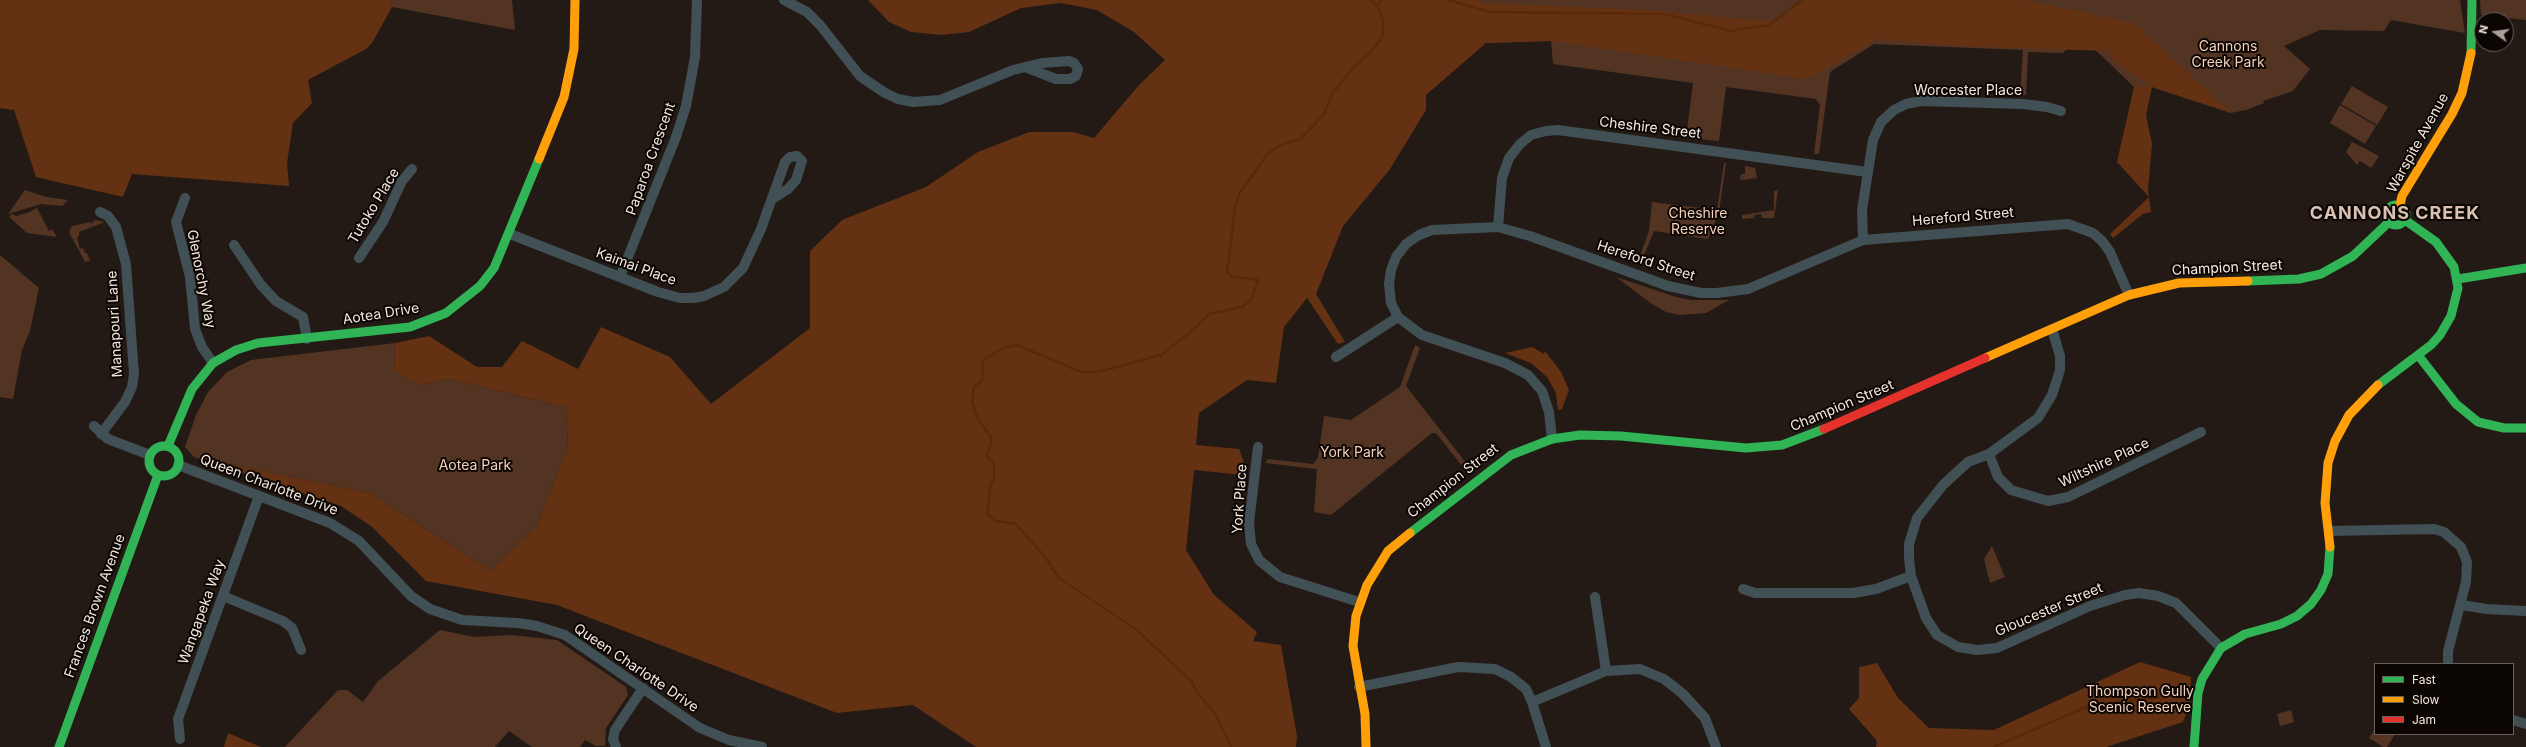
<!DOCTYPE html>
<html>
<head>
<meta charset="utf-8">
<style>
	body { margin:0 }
	#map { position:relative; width:2526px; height:747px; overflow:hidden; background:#231a15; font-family:Inter,sans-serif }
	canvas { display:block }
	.legend { position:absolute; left:2374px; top:663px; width:140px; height:72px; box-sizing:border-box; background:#0c0603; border:1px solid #68605b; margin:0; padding:5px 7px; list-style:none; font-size:12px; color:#f3e7e0 }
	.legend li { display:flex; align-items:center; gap:8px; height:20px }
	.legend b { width:20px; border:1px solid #68605b }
	.north { position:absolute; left:2474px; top:12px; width:40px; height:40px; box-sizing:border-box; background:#0c0603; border:1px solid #68605b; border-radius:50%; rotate:284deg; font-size:11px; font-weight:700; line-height:16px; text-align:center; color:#f3e7e0 }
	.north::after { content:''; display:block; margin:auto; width:14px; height:18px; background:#aa9f99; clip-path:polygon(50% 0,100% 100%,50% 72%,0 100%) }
</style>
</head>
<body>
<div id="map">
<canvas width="2526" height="747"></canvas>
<ul class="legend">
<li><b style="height:5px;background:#30b455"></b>Fast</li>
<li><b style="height:5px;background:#ff9f0a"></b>Slow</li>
<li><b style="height:5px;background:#e5322d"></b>Jam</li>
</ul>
<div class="north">N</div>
</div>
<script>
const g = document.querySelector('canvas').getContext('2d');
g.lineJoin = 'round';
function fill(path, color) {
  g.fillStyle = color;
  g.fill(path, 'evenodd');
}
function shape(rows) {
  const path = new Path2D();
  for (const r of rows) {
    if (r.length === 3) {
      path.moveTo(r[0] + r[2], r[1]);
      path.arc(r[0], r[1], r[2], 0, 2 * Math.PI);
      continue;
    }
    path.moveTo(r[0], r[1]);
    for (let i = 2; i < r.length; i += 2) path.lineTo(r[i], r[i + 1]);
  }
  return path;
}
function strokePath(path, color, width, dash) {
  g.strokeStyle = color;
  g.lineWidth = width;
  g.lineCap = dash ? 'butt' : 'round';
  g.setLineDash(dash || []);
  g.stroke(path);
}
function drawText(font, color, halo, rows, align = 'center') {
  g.font = font + ' Inter,sans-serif';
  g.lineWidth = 4;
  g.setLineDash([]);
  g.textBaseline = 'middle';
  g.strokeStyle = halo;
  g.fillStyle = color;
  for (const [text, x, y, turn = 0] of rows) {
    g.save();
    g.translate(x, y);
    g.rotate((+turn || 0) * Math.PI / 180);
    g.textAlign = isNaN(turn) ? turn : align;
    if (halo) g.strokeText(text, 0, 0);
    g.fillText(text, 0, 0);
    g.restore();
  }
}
const green = shape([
	[389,0,512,0,515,30,392,7],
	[1481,0,2460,0,2465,33,2391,20,2384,31,2320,30,2284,46,2310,69,2293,91,2263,101,2264,103,2246,110,2231,113,2152,87,2134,87,2079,34,2063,53,2028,52,2026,95,2020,95,2023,50,1874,44,1830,72,1819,154,1814,154,1820,105,1816,99,1726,87,1719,141,1686,138,1693,83,1553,64,1551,41,1486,43],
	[2480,0,2526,0,2526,20,2481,15],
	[2352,86,2388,107,2377,125,2341,104],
	[2340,105,2376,126,2365,144,2330,123],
	[2352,142,2379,156,2371,168,2360,161,2357,165,2346,152],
	[1724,163,1726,163,1719,212,1708,239,1654,231,1640,265,1637,264,1649,231,1652,202,1717,210],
	[1745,166,1755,168,1757,178,1743,180,1742,175,1742,180,1740,179,1741,174,1745,174],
	[25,190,46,197,68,200,62,206,41,204,8,214],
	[1778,190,1774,218,1762,218,1761,214,1754,215,1754,218,1742,219,1742,215,1774,210,1774,191],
	[37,208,49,231,52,229,57,237,27,233,9,217,12,214,16,216,27,213],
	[95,220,105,222,79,232,79,236,77,237,80,249,83,248,85,253,87,253,90,261,85,262,69,232,72,226,90,222,91,224],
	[0,255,39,288,30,331,22,350,13,399,0,397],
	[1616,277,1676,297,1691,300,1729,300,1706,313,1680,315,1666,312,1652,304],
	[395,343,394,371,420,385,449,379,566,407,568,446,537,526,491,571,370,493,194,457,185,447,196,415,208,392,227,372,251,360],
	[1415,345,1420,348,1406,386,1470,468,1466,471,1436,433,1432,433,1331,515,1314,512,1317,469,1265,463,1268,459,1313,464,1318,458,1324,416,1351,420,1400,387],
	[1992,546,2005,577,1990,583,1984,559],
	[440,630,474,637,512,635,557,640,626,687,628,695,606,728,605,746,596,746,585,740,580,747,532,747,509,731,495,747,285,747,338,690,347,690,363,702,378,681],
	[2291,710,2294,722,2280,726,2277,714],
	[2375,728,2375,734,2395,734,2387,747,2383,747,2369,738]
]);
const forest = shape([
	[0,0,389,0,392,7,372,43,366,49,308,80,312,103,293,123,287,163,289,186,132,174,123,197,36,177,14,110,0,108],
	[868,0,1481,0,1482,3,1647,10,1777,22,1805,0,2024,0,2134,23,2231,113,2152,87,2146,115,2152,144,2148,190,2151,212,2143,214,2113,238,2110,234,2149,197,2117,162,2134,87,2152,86,2115,62,2108,51,1953,46,1878,39,1807,79,1551,41,1486,43,1426,95,1426,110,1390,169,1343,226,1316,294,1345,342,1338,344,1307,298,1284,327,1276,383,1247,380,1199,413,1196,445,1239,449,1244,462,1243,475,1194,470,1186,550,1214,595,1257,632,1253,641,1281,645,1297,736,1296,747,976,747,913,705,837,713,557,605,426,581,371,526,341,506,194,457,370,493,491,571,537,526,568,446,566,407,449,379,420,385,394,371,395,343,429,336,477,367,502,367,522,341,578,369,601,327,670,357,711,404,810,328,810,251,842,220,926,187,978,152,1029,132,1073,132,1094,138,1139,85,1165,60,1134,32,1097,10,1061,3,1021,8,969,32,941,35,911,32,889,22],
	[1532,347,1544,354,1545,351,1561,372,1569,390,1562,409,1558,410,1556,393,1547,377,1531,363,1505,353],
	[2140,662,2191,677,2190,704,2183,722,2106,747,1876,747,1877,741,1849,709,1859,698,1859,667,1877,663,1898,698,1929,728,1994,730],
	[228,733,261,747,224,747]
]);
const stream = shape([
	[1448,0,1490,12,1666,14,1730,31,1769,25,1802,0],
	[1378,6,1381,0],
	[1231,747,1215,713,1198,694,1192,682,1137,630,1059,578,1046,558,1016,524,996,521,987,514,990,487,994,478,994,463,987,457,992,439,977,417,972,402,974,387,982,381,983,360,1004,348,1017,345,1081,372,1098,372,1161,355,1192,331,1209,314,1242,307,1251,300,1258,280,1233,277,1227,272,1235,209,1239,194,1267,155,1278,146,1300,139,1312,127,1324,114,1333,93,1353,68,1373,50,1383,35,1383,21,1378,6,1370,0],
	[1994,747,2091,705,2170,696]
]);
const street = shape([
	[784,0,807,12,820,25,860,76,885,93,898,99,913,102,940,100,1013,70,1025,67,1042,63,1069,61,1074,63,1078,69,1076,76,1070,79,1056,79,1025,67],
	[185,198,176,222,190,277,195,329,202,347,213,363],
	[100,212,108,216,116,227,126,264,134,374,132,387,125,402,101,434],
	[1498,227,1502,178,1509,158,1520,144,1531,135,1546,131,1558,130,1867,172],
	[510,234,658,292,680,298,693,298,704,296,724,287,743,268,761,229,785,162,790,157,797,156,802,161,796,180,788,189,772,199],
	[1863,240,1862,210,1873,140,1881,122,1894,110,1906,104,1921,101,2023,104,2047,107,2061,111],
	[234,245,261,285,276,301,303,317,307,339],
	[359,258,383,222,402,181,412,169],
	[620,277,676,137,686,106,695,57,697,0],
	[2052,329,2060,356,2060,370,2052,395,2038,418,1989,454,1968,462,1943,485,1917,518,1909,544,1909,558,1911,576,1926,618,1937,635,1958,647,1977,650,1997,648,2090,606,2125,595,2139,593,2158,596,2176,603,2221,648],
	[1336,357,1398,317],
	[94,426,108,439,150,455],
	[1552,439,1549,412,1542,391,1528,375,1505,363,1422,335,1398,317,1391,303,1389,284,1391,270,1396,257,1406,244,1419,235,1432,230,1498,227,1530,236,1668,286,1701,293,1717,293,1748,289,1863,240,2068,224,2093,233,2102,241,2110,252,2129,295],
	[1258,447,1249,523,1251,544,1259,560,1280,577,1359,602],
	[1989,454,1998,477,2011,490,2048,501,2068,497,2201,432],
	[178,465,330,523,359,541,411,596,430,609,462,620,518,623,537,626,565,635,700,728,729,740,762,747],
	[2329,531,2434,529,2444,532,2461,547,2467,562,2466,582,2448,651,2448,664],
	[1743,589,1755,593,1853,593,1876,589,1911,576],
	[223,596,283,621,292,628,301,650],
	[1595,597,1606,671],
	[2461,605,2487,609,2526,611],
	[1359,687,1458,667,1495,669,1511,677,1526,689,1532,702,1546,747],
	[1532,702,1606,671,1640,669,1664,679,1683,694,1705,718,1716,747],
	[2513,720,2526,724],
	[180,739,178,719,259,496],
	[616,747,613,739,615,730,643,688]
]);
const fast = shape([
	[2471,53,2472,0],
	[2396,215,10],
	[2458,279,2526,268],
	[2248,281,2299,279,2321,274,2353,256,2389,222],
	[2418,355,2456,404,2478,422,2504,428,2526,428],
	[2378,385,2431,345,2440,335,2451,316,2458,288,2454,267,2436,242,2405,220],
	[164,461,15],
	[168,446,192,389,213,363,236,350,258,343,410,327,446,313,480,286,494,268,539,159],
	[1410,533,1511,455,1552,439,1580,435,1621,436,1746,448,1782,445,1824,429],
	[59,747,158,475],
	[2194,747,2198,693,2202,679,2221,648,2245,634,2281,624,2297,616,2311,604,2321,590,2328,574,2330,547]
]);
const slow = shape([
	[539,159,564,97,574,49,575,0],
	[2400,205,2402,196,2452,114,2462,93,2471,53],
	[1985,358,2129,295,2179,283,2248,281],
	[2330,547,2325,503,2328,463,2335,441,2349,415,2378,385],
	[1366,747,1365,714,1353,646,1356,616,1367,585,1388,551,1410,533]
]);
const jam = shape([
	[1824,429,1985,358]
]);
const parkNames = [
	["Cannons",2228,47],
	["Creek Park",2228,63],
	["Cheshire",1698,214],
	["Reserve",1698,230],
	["York Park",1352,453],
	["Aotea Park",475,466],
	["Thompson Gully",2140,692],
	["Scenic Reserve",2140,708]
];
const streetNames = [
	["Worcester Place",1968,91],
	["Cheshire Street",1650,128,7],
	["Warspite Avenue",2418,143,-61],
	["Paparoa Crescent",651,159,-70],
	["Tutoko Place",374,206,-59],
	["Hereford Street",1963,217,-5],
	["Hereford Street",1646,261,18],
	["Kaimai Place",636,267,20],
	["Champion Street",2227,268,-3],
	["Glenorchy Way",201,279,79],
	["Aotea Drive",381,314,-9],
	["Manapouri Lane",115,324,-93],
	["Champion Street",1842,406,-23],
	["Wiltshire Place",2104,463,-25],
	["Champion Street",1453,481,-38],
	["Queen Charlotte Drive",269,485,21],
	["York Place",1240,499,-86],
	["Frances Brown Avenue",95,606,-70],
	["Gloucester Street",2049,610,-23],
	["Wangapeka Way",202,612,-70],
	["Queen Charlotte Drive",636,668,34]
];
const districtNames = [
	["CANNONS CREEK",2395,214]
];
fill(green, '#533423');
fill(forest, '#643213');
strokePath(stream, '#5b2906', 2.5);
strokePath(street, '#415055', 10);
strokePath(fast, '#30b455', 9);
strokePath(slow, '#ff9f0a', 9);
strokePath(jam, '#e5322d', 9);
drawText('14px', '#f5d0bd', '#0c0603', parkNames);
drawText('14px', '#f3e7e0', '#0c0603', streetNames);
g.letterSpacing = '1px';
drawText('bold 18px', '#d8c0b3', '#0c0603', districtNames);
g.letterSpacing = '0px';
</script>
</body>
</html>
